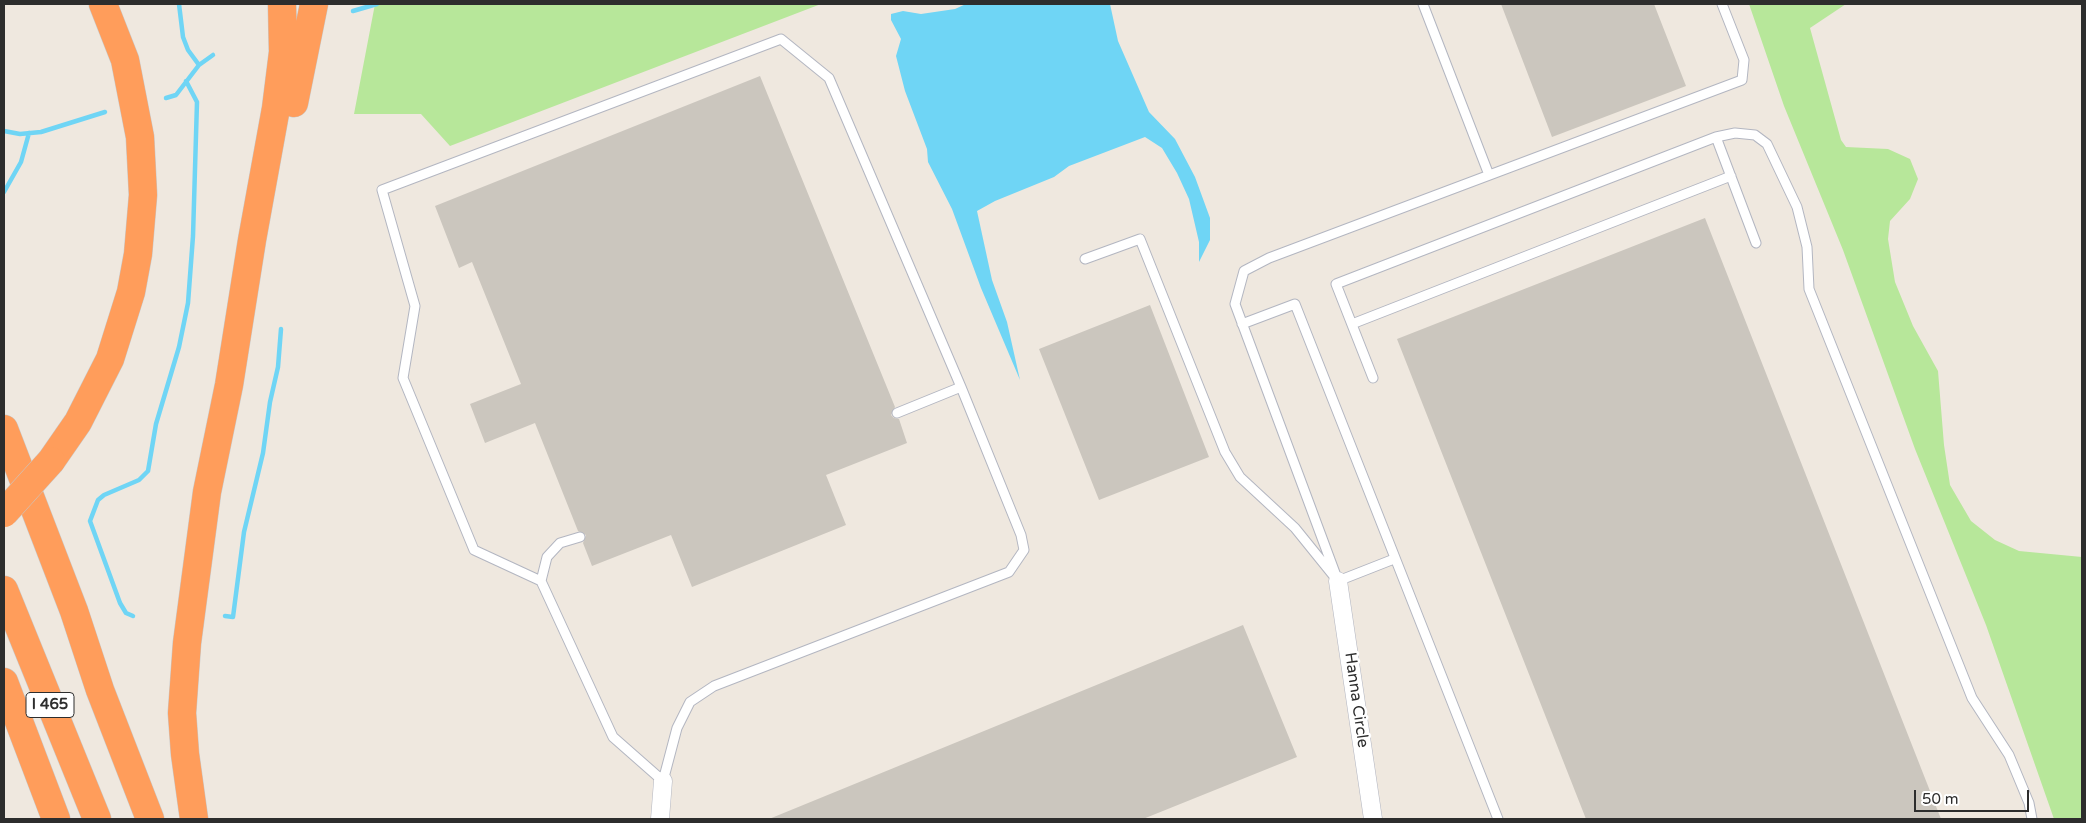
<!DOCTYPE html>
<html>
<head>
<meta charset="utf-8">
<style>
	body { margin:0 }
	#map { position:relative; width:2086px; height:823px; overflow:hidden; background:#efe8df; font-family:"Varela Round",sans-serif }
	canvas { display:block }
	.frame { position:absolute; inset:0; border:5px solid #2d2d2d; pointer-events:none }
	.scale { position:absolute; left:1914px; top:790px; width:115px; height:22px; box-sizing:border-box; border:2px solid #2d2d2d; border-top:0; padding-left:6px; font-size:15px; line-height:18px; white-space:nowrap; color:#2d2d2d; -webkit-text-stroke:4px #fff; paint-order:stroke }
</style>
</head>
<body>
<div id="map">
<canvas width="2086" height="823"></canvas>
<div class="frame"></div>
<div class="scale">50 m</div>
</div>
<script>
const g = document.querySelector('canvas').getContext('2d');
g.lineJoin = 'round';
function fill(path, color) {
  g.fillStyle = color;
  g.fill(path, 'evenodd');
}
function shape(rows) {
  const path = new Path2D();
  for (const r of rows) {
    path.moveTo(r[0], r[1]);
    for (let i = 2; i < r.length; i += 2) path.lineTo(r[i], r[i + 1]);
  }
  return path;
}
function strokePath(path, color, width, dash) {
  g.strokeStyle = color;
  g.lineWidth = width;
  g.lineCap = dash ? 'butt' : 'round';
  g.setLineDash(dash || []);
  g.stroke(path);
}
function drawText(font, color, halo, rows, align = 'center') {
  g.font = font + ' "Varela Round",sans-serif';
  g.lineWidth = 5;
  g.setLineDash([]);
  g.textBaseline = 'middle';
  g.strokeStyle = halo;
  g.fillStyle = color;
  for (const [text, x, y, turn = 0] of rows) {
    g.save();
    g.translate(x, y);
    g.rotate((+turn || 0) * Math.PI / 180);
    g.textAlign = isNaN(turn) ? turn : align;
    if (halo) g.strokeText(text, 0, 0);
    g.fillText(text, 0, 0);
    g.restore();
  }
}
const green = shape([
	[375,4,821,4,450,146,421,114,354,114],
	[1749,4,1846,4,1810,28,1841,140,1846,147,1888,149,1910,159,1918,179,1910,199,1890,221,1888,239,1895,282,1913,326,1938,371,1944,445,1950,485,1971,521,1995,540,2019,551,2082,557,2082,819,2054,819,1986,625,1915,449,1843,250,1784,106]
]);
const water = shape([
	[966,4,1110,4,1118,41,1149,112,1175,139,1195,177,1210,218,1210,240,1199,262,1199,242,1189,199,1177,173,1162,148,1145,137,1069,166,1054,177,995,201,977,211,992,280,1007,322,1020,380,981,288,952,209,928,162,927,149,905,91,896,56,901,39,891,20,891,14,903,11,921,14,955,9]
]);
const stream = shape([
	[179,4,183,37,188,50,199,65],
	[353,11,377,4],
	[166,98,176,95,199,65,213,55],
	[4,131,20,134,41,132,105,112],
	[4,192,21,162,29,133],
	[133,616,126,613,120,603,90,521,98,500,104,495,139,480,148,471,156,424,179,347,188,303,193,236,197,102,186,81],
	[225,616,233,617,244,532,263,453,270,402,278,367,281,329]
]);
const building = shape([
	[1501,4,1654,4,1686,86,1552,137],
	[760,76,895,407,891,415,894,418,899,419,907,443,826,475,846,525,692,587,671,535,592,566,583,543,586,535,578,531,535,423,485,443,470,404,521,384,472,262,459,268,435,206],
	[1705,218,1941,819,1586,819,1397,339],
	[1150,305,1209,457,1099,500,1039,349],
	[1243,625,1297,757,1143,819,769,819]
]);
const lane = shape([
	[1423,4,1489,175],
	[1716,137,1756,243],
	[1085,259,1140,239,1225,452,1240,477,1295,528,1333,575],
	[1242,324,1295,304,1498,819],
	[1352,324,1731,176],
	[1373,378,1336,284,1716,137,1735,133,1755,135,1767,144,1797,207,1807,247,1809,289,1972,698,2009,755,2029,803,2032,819],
	[897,413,961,387],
	[541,581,474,550,403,378,415,306,382,190,781,39,829,78,961,387,1021,535,1024,550,1009,572,714,686,690,702,677,728,663,781,613,737,541,581,547,557,560,543,580,537],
	[1338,581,1235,304,1244,271,1269,258,1742,80,1744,60,1722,4],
	[1338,581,1394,559]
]);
const street = shape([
	[1338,581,1373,819],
	[660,819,663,781]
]);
const highway = shape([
	[294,103,314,4],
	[4,429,74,611,100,690,150,819],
	[51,461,78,422,110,359,131,292,138,254,143,195,140,137,125,60,103,4],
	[4,590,97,819],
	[4,682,56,819],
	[194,819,185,754,182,713,187,643,207,492,229,385,252,240,276,108,283,52,282,4]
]);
const highwayBridge = shape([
	[4,513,51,461]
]);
const shields = [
	[50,705,48]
];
const shieldNames = [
	["I 465",50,705]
];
const streetNames = [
	["Hanna Circle",1356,700,82]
];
fill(green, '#b7e79a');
fill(water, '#6fd5f5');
strokePath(stream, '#6fd5f5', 4.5);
fill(building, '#cbc6be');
strokePath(lane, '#b3b6c1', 11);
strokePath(street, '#b3b6c1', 19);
strokePath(highway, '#c8c8c8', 29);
strokePath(lane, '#fff', 9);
strokePath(street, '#fff', 18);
strokePath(highway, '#ff9d5b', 28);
strokePath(highwayBridge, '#c8c8c8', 29, []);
strokePath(highwayBridge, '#ff9d5b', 28);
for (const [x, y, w] of shields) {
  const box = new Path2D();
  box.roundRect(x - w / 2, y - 12.5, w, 25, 4);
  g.fillStyle = '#fff';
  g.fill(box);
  strokePath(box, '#2d2d2d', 1);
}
drawText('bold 15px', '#2d2d2d', null, shieldNames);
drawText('16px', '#2d2d2d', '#fff', streetNames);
</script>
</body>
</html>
